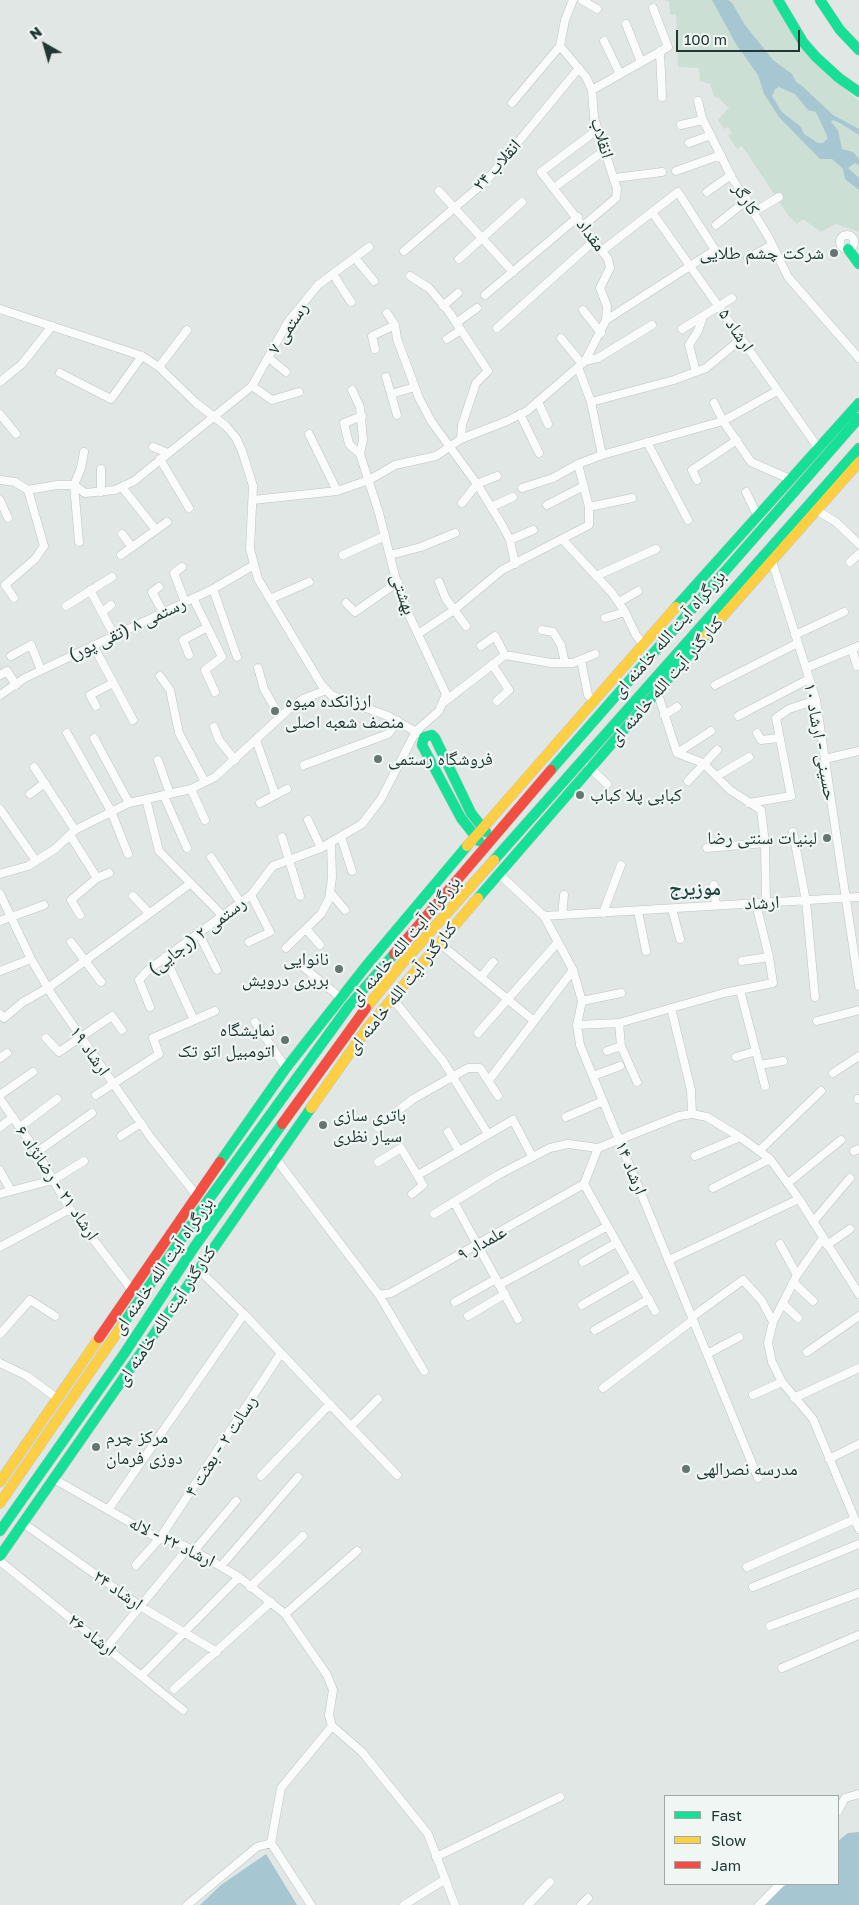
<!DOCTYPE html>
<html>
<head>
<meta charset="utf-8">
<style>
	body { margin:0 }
	#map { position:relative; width:859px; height:1905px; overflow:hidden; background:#e1e7e5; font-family:"Golos Text",sans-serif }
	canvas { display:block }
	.legend { position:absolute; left:664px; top:1795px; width:175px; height:90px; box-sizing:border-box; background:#eff6f3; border:1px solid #9daaa7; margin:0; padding:6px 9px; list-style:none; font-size:15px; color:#223734 }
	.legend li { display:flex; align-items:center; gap:10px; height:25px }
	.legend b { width:25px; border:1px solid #9daaa7 }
	.north { position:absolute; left:20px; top:20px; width:50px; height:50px; -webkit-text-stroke:4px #eff6f3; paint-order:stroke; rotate:322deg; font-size:14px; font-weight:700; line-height:20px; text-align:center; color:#223734 }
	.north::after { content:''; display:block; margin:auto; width:18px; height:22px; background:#223734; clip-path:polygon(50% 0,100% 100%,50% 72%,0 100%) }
	.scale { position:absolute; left:676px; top:30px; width:124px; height:22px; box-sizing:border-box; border:2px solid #223734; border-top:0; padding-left:6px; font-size:15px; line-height:18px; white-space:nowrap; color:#223734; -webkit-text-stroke:4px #eff6f3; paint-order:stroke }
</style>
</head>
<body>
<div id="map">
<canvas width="859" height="1905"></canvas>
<ul class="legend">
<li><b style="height:6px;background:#16e098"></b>Fast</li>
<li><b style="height:6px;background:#ffcf43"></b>Slow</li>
<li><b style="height:6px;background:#f24e42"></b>Jam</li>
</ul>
<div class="north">N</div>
<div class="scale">100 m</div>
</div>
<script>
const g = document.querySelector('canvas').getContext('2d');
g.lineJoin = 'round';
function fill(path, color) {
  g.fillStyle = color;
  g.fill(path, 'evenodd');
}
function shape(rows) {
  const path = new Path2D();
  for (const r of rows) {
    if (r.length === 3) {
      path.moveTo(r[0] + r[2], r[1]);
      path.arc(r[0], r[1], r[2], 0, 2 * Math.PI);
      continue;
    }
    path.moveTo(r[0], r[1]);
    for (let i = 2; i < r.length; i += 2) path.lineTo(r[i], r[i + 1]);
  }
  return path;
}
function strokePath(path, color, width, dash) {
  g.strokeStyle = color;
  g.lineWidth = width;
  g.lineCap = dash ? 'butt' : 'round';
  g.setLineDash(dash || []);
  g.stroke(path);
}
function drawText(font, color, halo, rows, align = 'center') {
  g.font = font + ' "Golos Text","Noto Naskh Arabic",sans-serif';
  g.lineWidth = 4.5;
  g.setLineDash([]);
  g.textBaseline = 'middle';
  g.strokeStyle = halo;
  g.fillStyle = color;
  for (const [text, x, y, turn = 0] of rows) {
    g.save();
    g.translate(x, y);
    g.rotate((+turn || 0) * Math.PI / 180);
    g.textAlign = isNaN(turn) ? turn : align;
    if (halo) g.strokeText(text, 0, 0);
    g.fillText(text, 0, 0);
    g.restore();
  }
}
const green = shape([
	[663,0,778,0,784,11,846,90,859,101,859,232,836,224,821,232,803,219,797,224,788,215,742,146,737,149,728,135,732,133,728,127,724,129,718,120,730,106,727,107,718,97,715,98,710,84,700,81,699,68,678,67,676,14,670,15,669,1]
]);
const water = shape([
	[712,0,728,0,732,3,745,25,773,60,792,74,796,82,801,85,833,115,859,129,859,135,840,123,833,120,831,122,838,130,842,149,853,152,859,159,859,165,855,163,848,168,859,178,859,190,845,179,843,169,832,159,820,159,779,117,764,94,758,75,736,44],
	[779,87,795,94,808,110,816,112,828,138,823,143,818,143,804,134,801,127,782,112,772,96,775,89],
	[859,1832,859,1905,761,1905,787,1884,838,1884,838,1841,848,1833],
	[266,1854,297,1905,200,1905,221,1885]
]);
const street = shape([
	[582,0,597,9],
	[626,24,641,62],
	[604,41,620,74],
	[560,46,586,77,592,90,594,118,617,189,616,198,584,225],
	[660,51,662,97],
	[592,90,668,47,653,8],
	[698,101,702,118,732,178,768,236,788,277,859,358],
	[512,103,560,46,565,20,573,0],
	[681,125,702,120],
	[689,143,711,135],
	[676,171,721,155],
	[615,178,662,172],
	[559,184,605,150],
	[439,191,513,272],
	[707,192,731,175],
	[652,212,819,449],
	[754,212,779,197],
	[716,225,747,200],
	[847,242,7],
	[603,250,678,192,715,250,606,320],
	[404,251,487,180,579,68],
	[355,258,374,281],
	[748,258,772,245],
	[459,259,522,202],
	[333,274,351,302],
	[410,276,429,288,449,312,488,371,476,383,462,425,461,439],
	[485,295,578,217],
	[443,306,458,293],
	[0,309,142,356,159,367,196,403,226,426,236,438,242,451,253,486,250,549,258,579,321,684,331,695,388,716,418,733],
	[583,310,601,333],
	[387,313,395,325,397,339,419,398,431,421,477,484,501,523,510,540,515,564],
	[456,323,477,308],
	[497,328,595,240],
	[682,329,732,298],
	[561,338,582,364],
	[447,339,461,330],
	[375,349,372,336,395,325],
	[269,358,286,372],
	[585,361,598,358,652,325],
	[159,367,187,330],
	[578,367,591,402,602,455],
	[696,372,689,345,698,331,703,317],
	[60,373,111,399,142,356],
	[386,377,397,415],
	[0,382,22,364,52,326],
	[252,386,272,400,299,392],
	[391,394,415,387],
	[538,402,548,424],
	[591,402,674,380,706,368,741,339],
	[714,403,723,421,751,462,790,479],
	[0,414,16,434],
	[520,414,539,453],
	[309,434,337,491],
	[647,442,688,520],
	[153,447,168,453],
	[360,454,349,444,344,423,362,416],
	[160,459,189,508],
	[0,480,15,482,28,490,57,485,74,485,85,493,115,490,134,481,252,386,288,322,318,285,369,247],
	[697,480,692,470,737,440],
	[122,487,156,530],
	[522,488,553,478,578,464,602,455,723,421,777,391],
	[101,492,101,469],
	[746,492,758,517],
	[0,500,8,518],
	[253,500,337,491,369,480,395,465,436,456,461,439,507,421,527,411,585,361,606,320,607,306,600,288,610,268,608,259,541,172,597,130],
	[462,503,477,484,497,476],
	[547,505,584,486],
	[491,507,513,497],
	[589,507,632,498],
	[816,510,836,522,859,544],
	[122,534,132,547],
	[510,540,533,530],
	[563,540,612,593,625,612,636,635,643,644],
	[79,542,74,485,81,468,84,452],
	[121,555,167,522],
	[343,555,385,536],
	[390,555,421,547,455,533],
	[772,561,816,700,859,986],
	[850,562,859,554],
	[182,567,174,573,185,602],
	[596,576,656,549],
	[439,582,446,599,466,626],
	[159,587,152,592,163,612],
	[213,589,237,657],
	[90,590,114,635],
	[14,598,5,585,35,559,44,546,28,490],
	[193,598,222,657,205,670,215,692],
	[270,599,309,582],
	[619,602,638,591],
	[346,603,355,612,398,582],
	[66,606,112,577],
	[102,612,111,605],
	[605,618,625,612],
	[542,630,553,632,561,645,565,663],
	[418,634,454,610,502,570,589,525,589,507,578,464],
	[795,635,844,612],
	[93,645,133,720],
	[481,646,495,636,505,655],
	[852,649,857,666],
	[189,655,183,640,206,628],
	[11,656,31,645,41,670],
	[581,660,588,695,594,701],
	[492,664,509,690,497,701],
	[258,668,264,689,280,717],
	[806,668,859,646],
	[0,675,7,671,16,685],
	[160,676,170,690,179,733,205,782],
	[715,685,798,643],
	[657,691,677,753,703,763,730,790,761,810,765,843,766,903],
	[0,695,25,678,213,589,254,565],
	[444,702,505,655,551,663,573,663,595,654],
	[96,706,90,695,113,683],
	[664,715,677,707],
	[738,716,809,679],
	[214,727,219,740,235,760],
	[67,733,111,811,128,854],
	[757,733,761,740,779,738],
	[94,738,129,803],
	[256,740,275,794],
	[677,753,711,731],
	[825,759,859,751],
	[158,760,170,794],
	[304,765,388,734,398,721],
	[34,767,75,830],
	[589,767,607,784],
	[717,776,749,757],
	[688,781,717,750],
	[191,789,205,820],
	[30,794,45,783],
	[164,796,187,848],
	[146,799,159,851,222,915],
	[260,803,287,789],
	[749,803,791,796,776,718,789,709,816,700],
	[0,809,36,861],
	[308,820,321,848],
	[793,832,806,901,815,997],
	[70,835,97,878],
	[282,837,300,896],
	[341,837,352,871],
	[707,848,765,843],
	[211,857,240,902],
	[498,873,544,916,573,970,582,1001,577,1025,580,1045,758,1478],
	[0,874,28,866,55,849,75,830,129,803,191,789,215,777,289,709,303,699,326,690],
	[714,885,716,906],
	[330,892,345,910],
	[0,894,31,959,52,995,151,1138,197,1196],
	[133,896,149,913],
	[672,909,680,939],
	[638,911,646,951],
	[603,913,621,865],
	[80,915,71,900,97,878,109,873],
	[562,915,564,895],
	[544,916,859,897],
	[0,921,44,905],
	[306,929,320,945],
	[198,932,217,970],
	[71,942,101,982],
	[249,942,270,932,251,895],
	[438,942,534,1021],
	[286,948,321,914,329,899,332,878,331,842],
	[165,957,194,1020],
	[742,961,769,957],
	[302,966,341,998],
	[0,971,31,959],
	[481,977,493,962],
	[740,990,765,1086],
	[392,998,443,1061,488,1134],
	[582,1001,621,993],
	[150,1007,139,980,148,970,251,895,273,866,321,848,362,824,381,799,416,731,439,711,446,694,409,615,395,576,379,513,360,454,363,440,360,407,352,390],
	[671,1008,691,1090,692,1114],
	[0,1014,4,1018,23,1002,48,988,191,883],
	[817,1021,859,1010],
	[255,1022,286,1068],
	[619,1023,621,1046,637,1082],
	[577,1025,619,1023,724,993,773,983,769,957,756,904],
	[478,1033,558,942],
	[46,1038,59,1052,112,1016,122,1030],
	[607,1051,621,1046],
	[736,1057,756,1051],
	[0,1058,7,1053],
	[760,1065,783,1061],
	[833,1073,859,1056],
	[593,1076,620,1066],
	[489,1080,573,970],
	[0,1095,33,1072],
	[96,1095,159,1054,153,1038,215,1011],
	[0,1099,37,1152,70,1209,132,1290],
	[858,1099,859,1099],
	[566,1117,603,1101],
	[0,1127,13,1117],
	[20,1127,57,1099],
	[377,1127,413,1099,468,1068,480,1068,498,1096],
	[448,1132,459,1151],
	[121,1136,141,1123],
	[759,1151,821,1091],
	[854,1151,859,1149],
	[37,1152,92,1113],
	[273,1155,379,1295,424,1371],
	[695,1156,740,1137],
	[378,1162,401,1148,423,1185,412,1194],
	[0,1171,11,1191],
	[418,1175,513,1120,532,1156],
	[788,1183,841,1140],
	[713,1188,770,1159],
	[0,1194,53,1180,84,1161],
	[454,1202,518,1319],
	[434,1214,498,1175,550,1148,568,1144,598,1148],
	[813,1222,850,1178],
	[823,1238,797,1275,773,1322,768,1343,772,1362,782,1382,813,1419,859,1529],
	[780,1244,797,1275],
	[827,1245,850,1229],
	[0,1247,70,1209],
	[669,1260,799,1199],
	[583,1262,616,1243],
	[199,1270,244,1314,397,1475],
	[793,1282,813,1301],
	[499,1285,606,1227],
	[379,1295,391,1293,584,1184],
	[455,1302,496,1279],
	[783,1304,798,1318],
	[582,1305,634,1275],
	[655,1311,584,1184,598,1148,679,1116,692,1114,707,1117,740,1137,770,1159,799,1199,859,1294],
	[468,1316,505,1294],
	[692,1317,743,1280,762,1301,773,1322],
	[595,1330,649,1299],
	[0,1334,30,1300,55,1316],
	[807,1352,859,1316],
	[707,1354,739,1337],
	[0,1363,27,1376,58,1399],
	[603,1388,693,1320],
	[753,1395,782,1382],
	[794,1398,859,1368],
	[351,1426,378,1399],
	[829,1459,859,1444],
	[261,1476,330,1404],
	[54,1479,154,1536,181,1544,203,1556,239,1577,285,1614,327,1675,333,1690,329,1715,332,1726,362,1752,428,1834,455,1905],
	[108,1510,244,1314],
	[23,1523,140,1606,217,1652],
	[194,1551,236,1501],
	[0,1561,183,1710],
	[136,1565,160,1538,281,1353],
	[221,1566,298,1477],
	[747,1567,855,1519],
	[250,1587,303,1536],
	[753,1587,859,1544],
	[285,1614,357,1551],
	[770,1626,859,1593],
	[107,1647,188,1548],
	[782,1668,859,1635],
	[142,1675,239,1577],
	[174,1689,271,1602],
	[838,1811,845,1798,859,1794],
	[436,1857,560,1797],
	[187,1905,257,1847,271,1843],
	[311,1905,271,1843,281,1788,332,1726],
	[404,1905,444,1880],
	[528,1905,550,1882],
	[581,1905,588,1898],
	[759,1905,780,1884]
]);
const fast = shape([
	[778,0,803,42,816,57,839,78,859,92],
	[820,0,840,30,859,50],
	[848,249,859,264],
	[676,607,859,403],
	[551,770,859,418],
	[479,841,461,818,422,745,424,737,432,735,435,738,471,813,486,832],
	[494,860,859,448],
	[478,898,706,635],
	[220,1162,286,1068,366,966,467,846],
	[123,1324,204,1206,349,1006,394,954],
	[0,1531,124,1354,195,1246,282,1124],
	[0,1556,311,1108]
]);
const slow = shape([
	[706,635,859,462],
	[467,846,676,607],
	[366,1008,399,967,494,860],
	[311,1108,368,1027,478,898],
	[0,1482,99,1338],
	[0,1503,123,1324]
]);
const jam = shape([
	[394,954,551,770],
	[282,1124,366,1008],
	[99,1338,220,1162]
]);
const markers = [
	[834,253,5,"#657572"],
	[275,711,5,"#657572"],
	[378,759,5,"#657572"],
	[580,795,5,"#657572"],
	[827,838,5,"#657572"],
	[339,969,5,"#657572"],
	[285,1040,5,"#657572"],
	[323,1125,5,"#657572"],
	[96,1447,5,"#657572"],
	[686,1469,5,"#657572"]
];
const streetNames = [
	["انقلاب",602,138,73],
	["انقلاب ۲۴",497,165,-48],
	["کارگر",746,199,58],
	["مقداد",591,235,53],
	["رستمی ۷",288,328,-57],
	["ارشاد ۵",736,330,56],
	["بهشتی",403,594,71],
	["رستمی ۸ (تقی پور)",127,629,-25],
	["بزرگراه آیت الله خامنه ای",669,634,-49],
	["کنارگذر آیت الله خامنه ای",666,681,-49],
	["حسینی - ارشاد ۱۰",820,742,80],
	["ارشاد",762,903,-3],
	["رستمی ۲ (رجایی)",197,936,-37],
	["بزرگراه آیت الله خامنه ای",405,941,-50],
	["کنارگذر آیت الله خامنه ای",402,988,-51],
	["ارشاد ۱۹",90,1051,55],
	["ارشاد ۱۴",631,1168,68],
	["ارشاد ۲۱ - رضانژاد ۶",57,1183,56],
	["علمدار ۹",482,1243,-29],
	["بزرگراه آیت الله خامنه ای",163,1266,-55],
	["کنارگذر آیت الله خامنه ای",166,1316,-56],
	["رسالت ۲ - بعثت ۴",221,1446,-57],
	["ارشاد ۲۲ - لاله",172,1542,26],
	["ارشاد ۲۴",118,1590,35],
	["ارشاد ۲۶",92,1635,39]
];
const poiNames = [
	["شرکت چشم طلایی",824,253,"right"],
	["ارزانکده میوه",285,701],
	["منصف شعبه اصلی",285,722],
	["فروشگاه رستمی",388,759],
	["کبابی پلا کباب",590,795],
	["لبنیات سنتی رضا",817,838,"right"],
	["نانوایی",329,959,"right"],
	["بربری درویش",329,980,"right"],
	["نمایشگاه",275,1030,"right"],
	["اتومبیل اتو تک",275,1051,"right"],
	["باتری سازی",333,1115],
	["سیار نظری",333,1136],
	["مرکز چرم",106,1437],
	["دوزی فرمان",106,1458],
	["مدرسه نصرالهی",696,1469]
];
const neighbourhoodNames = [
	["موزیرج",695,889]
];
fill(green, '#ccdfd4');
fill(water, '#a6c6d1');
strokePath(street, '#bec4c2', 9);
strokePath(fast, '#bec4c2', 11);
strokePath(slow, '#bec4c2', 11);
strokePath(jam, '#bec4c2', 11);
strokePath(street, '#fafbfb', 8);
strokePath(fast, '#16e098', 10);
strokePath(slow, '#ffcf43', 10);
strokePath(jam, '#f24e42', 10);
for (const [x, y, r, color] of markers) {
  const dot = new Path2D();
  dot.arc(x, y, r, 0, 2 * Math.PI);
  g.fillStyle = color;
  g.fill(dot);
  strokePath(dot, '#eff6f3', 2);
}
drawText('18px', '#223734', '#eff6f3', streetNames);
drawText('18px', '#223734', '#eff6f3', poiNames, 'left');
drawText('bold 19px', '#214642', '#eff6f3', neighbourhoodNames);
</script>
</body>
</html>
